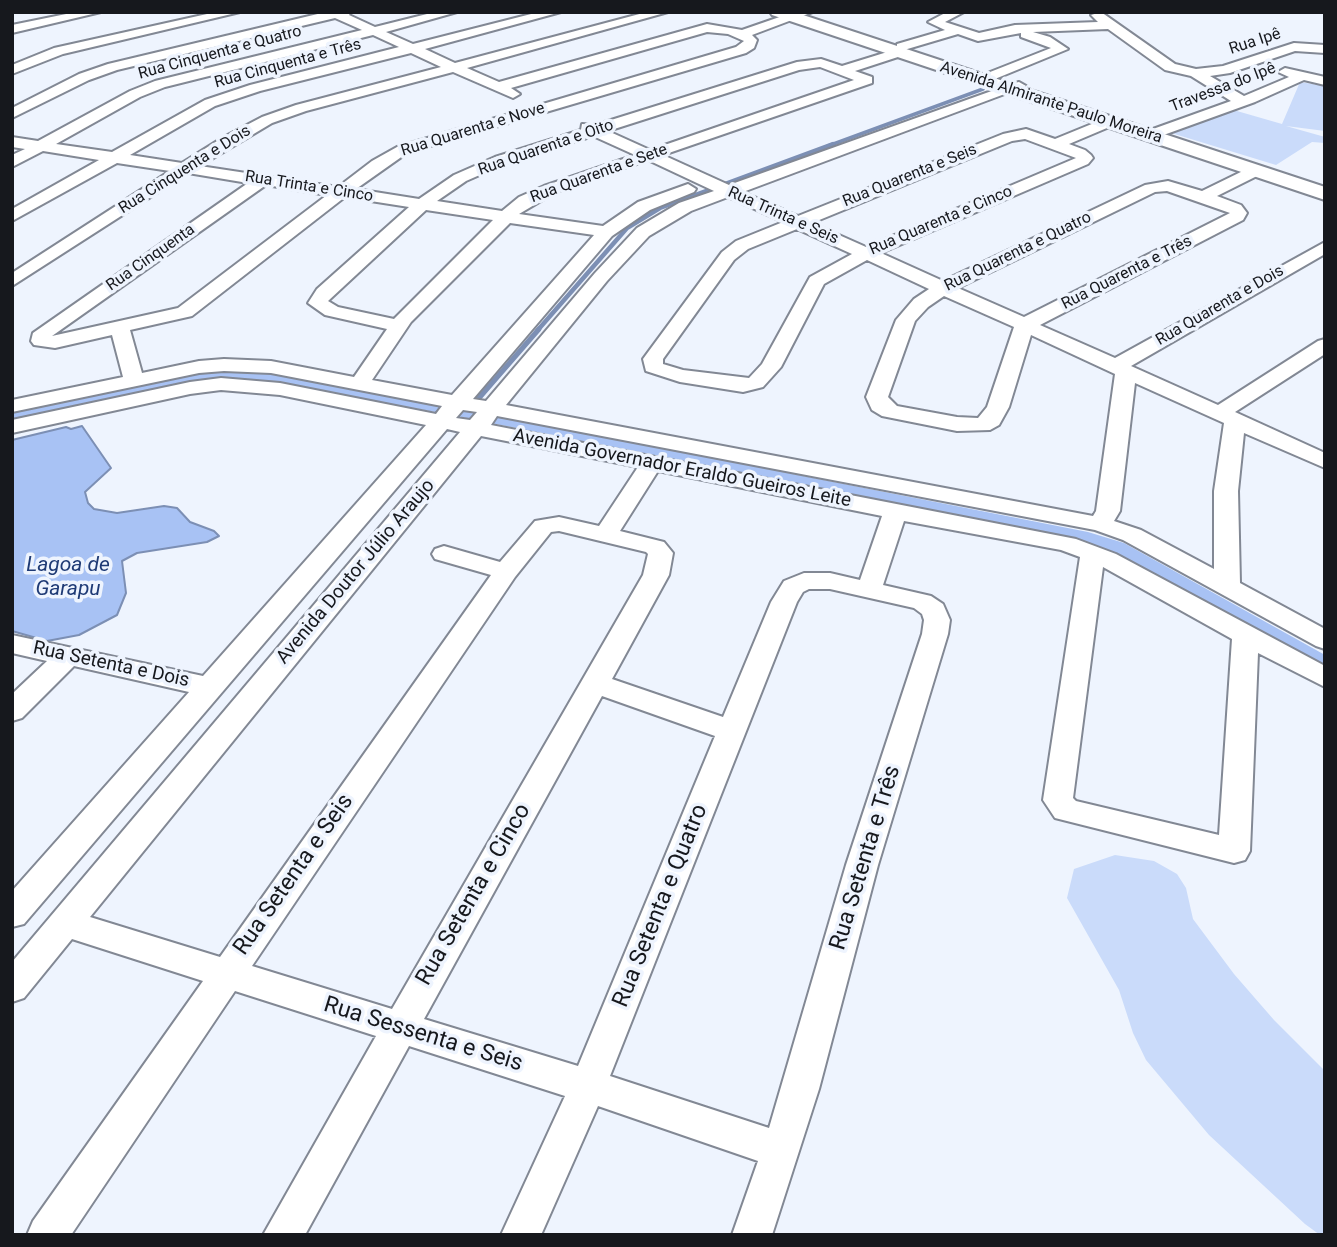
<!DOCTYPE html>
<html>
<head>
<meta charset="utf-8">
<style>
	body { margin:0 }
	#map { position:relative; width:1337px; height:1247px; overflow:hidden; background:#eef4fe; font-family:Roboto,sans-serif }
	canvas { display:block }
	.frame { position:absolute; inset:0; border:14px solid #16181d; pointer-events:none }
</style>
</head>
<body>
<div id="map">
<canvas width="1337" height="1247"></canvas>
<div class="frame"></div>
</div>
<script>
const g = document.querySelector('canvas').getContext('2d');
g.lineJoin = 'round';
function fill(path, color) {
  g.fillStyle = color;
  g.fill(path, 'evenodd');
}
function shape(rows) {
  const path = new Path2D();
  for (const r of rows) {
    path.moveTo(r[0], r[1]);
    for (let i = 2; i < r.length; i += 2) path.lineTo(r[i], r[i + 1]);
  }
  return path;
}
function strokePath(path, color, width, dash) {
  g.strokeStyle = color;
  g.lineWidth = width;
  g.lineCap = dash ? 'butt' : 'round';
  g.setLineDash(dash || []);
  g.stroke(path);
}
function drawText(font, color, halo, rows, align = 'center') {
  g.font = font + ' Roboto,sans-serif';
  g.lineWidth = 7;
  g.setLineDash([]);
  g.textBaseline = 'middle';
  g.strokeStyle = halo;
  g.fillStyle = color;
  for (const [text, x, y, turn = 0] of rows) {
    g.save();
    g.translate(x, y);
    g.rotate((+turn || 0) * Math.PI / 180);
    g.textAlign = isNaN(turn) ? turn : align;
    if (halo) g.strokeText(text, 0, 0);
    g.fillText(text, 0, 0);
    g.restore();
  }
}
const green = shape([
	[1300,82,1325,86,1325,131,1286,126,1325,137,1325,143,1312,142,1276,165,1168,132,1230,109,1282,124],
	[1115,855,1154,861,1177,874,1186,888,1193,919,1234,974,1274,1020,1325,1071,1325,1235,1320,1235,1305,1224,1209,1135,1146,1060,1133,1033,1119,990,1067,898,1074,869]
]);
const water = shape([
	[82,426,111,468,85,492,88,503,94,509,117,513,164,506,177,508,190,522,214,531,219,536,207,542,137,553,122,561,126,593,117,615,79,635,47,641,12,631,12,440,66,427,71,429,82,426]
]);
const streamFar2 = shape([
	[828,146,983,89]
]);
const streamFar1 = shape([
	[537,331,627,228,660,208,833,144]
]);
const stream = shape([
	[466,413,539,329]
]);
const canal = shape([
	[210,369,270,371,1088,532,1124,543,1325,655,1325,672,1110,551,1077,541,466,418,270,381,210,379,12,420,12,410,210,369]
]);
const minor = shape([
	[76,12,101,12,12,33,12,25,76,12],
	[216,12,240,12,63,54,12,74,12,65,54,48,216,12],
	[326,12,351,12,349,15,375,27,435,12,457,12,386,32,413,44,539,12,561,12,425,49,455,63,647,12,668,12,467,68,499,82,707,24,742,30,794,12,813,12,752,35,757,40,754,48,746,53,407,153,356,189,419,199,454,175,495,157,581,130,582,124,595,125,797,62,821,59,842,66,897,49,897,44,945,30,928,22,947,12,964,12,945,22,979,33,1015,25,1098,22,1091,15,1101,12,1175,64,1196,69,1223,66,1294,43,1325,45,1325,53,1295,51,1230,73,1210,76,1244,96,1289,77,1278,72,1285,68,1325,77,1325,85,1304,80,1255,102,1158,137,1150,132,1153,129,1231,101,1191,76,1165,70,1108,29,1033,32,1050,37,1068,49,990,81,985,80,985,74,1051,48,1021,37,1021,33,978,41,958,34,904,50,904,55,855,71,872,77,872,83,663,155,729,185,1014,83,1019,82,1026,86,743,192,798,216,1003,134,1026,129,1055,139,1104,119,1114,119,1116,122,1114,125,1069,144,1085,150,1091,155,1093,158,1088,164,881,253,943,281,1145,185,1168,181,1202,191,1249,168,1261,168,1263,171,1261,174,1217,196,1241,205,1247,213,1243,220,1040,325,1115,358,1325,242,1325,254,1131,366,1218,405,1318,341,1325,339,1325,354,1235,412,1325,453,1325,468,1244,433,1238,491,1240,583,1325,629,1325,649,1316,646,1123,540,1095,530,497,416,491,425,1076,539,1116,554,1325,666,1325,687,1258,653,1250,851,1245,860,1234,863,1055,818,1043,800,1080,557,1061,550,904,521,883,585,931,596,943,604,950,620,948,634,878,865,819,1089,772,1235,732,1235,758,1161,598,1106,541,1235,501,1235,565,1096,409,1046,305,1235,263,1235,376,1036,235,991,71,1235,27,1235,33,1221,203,981,72,939,24,998,12,1002,12,962,460,432,447,429,24,924,12,927,12,891,189,692,74,666,22,718,12,721,12,694,47,661,12,653,12,635,203,676,426,425,280,395,221,390,190,394,12,433,12,420,190,382,221,378,280,383,436,414,442,406,271,373,224,371,199,373,12,412,12,400,123,377,112,335,55,348,34,345,31,341,33,333,248,183,188,173,12,286,12,273,170,171,117,163,12,221,12,209,99,160,43,151,12,167,12,155,25,149,12,147,12,137,38,141,130,91,155,81,362,30,335,18,117,70,89,80,12,118,12,108,79,74,108,64,326,12],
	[707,32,728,34,744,41,736,47,397,147,372,161,338,187,200,166,272,123,306,111,453,72,513,98,520,94,511,88,707,32],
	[373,35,399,47,250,85,205,100,112,152,56,144,140,97,165,87,373,35],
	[411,53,441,67,296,105,262,117,222,138,182,163,130,155,215,106,260,91,411,53],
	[820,67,854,80,650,150,608,131,799,70,820,67],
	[593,136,635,155,544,186,519,197,502,211,437,201,466,181,507,163,593,136],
	[1025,139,1076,158,866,247,812,223,1012,141,1025,139],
	[648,160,714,191,679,203,637,228,595,273,486,401,473,399,612,236,650,210,694,192,696,189,688,184,638,202,603,226,519,214,556,192,648,160],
	[266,185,327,195,178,308,52,336,266,185],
	[1167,191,1230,213,1024,317,958,288,1155,192,1167,191],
	[345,197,409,207,317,289,308,303,325,315,387,329,354,377,271,361,224,359,199,361,142,373,130,330,192,316,345,197],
	[728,197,783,222,736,241,722,252,643,359,646,371,680,382,743,392,763,387,781,367,824,284,867,260,929,289,914,299,896,320,866,397,872,410,882,416,957,431,990,430,999,425,1009,407,1031,335,1115,374,1096,511,1093,516,506,405,607,281,649,236,691,211,728,197],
	[426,210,493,220,394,319,338,307,328,301,426,210],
	[510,223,594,235,452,395,372,380,411,322,510,223],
	[797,229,852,254,810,277,762,364,749,378,683,370,663,364,663,359,734,260,748,249,797,229],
	[944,296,1014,327,987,407,978,418,957,417,897,406,888,397,915,321,928,307,944,296],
	[1135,383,1224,423,1214,491,1214,569,1141,530,1114,521,1120,511,1135,383],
	[463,410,477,412,470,420,456,418,463,410],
	[481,436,638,467,599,526,559,517,535,521,500,562,444,546,435,549,432,554,435,559,491,575,220,957,90,917,481,436],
	[658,471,882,516,860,580,830,573,804,573,784,581,771,602,723,717,612,679,669,575,673,553,664,542,620,531,658,471],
	[559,531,646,552,648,554,643,575,392,1009,252,966,515,577,551,532,559,531],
	[1103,567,1232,639,1219,835,1076,801,1073,798,1103,567],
	[809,589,830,589,914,608,922,614,924,620,922,634,846,865,769,1128,610,1076,797,602,803,592,809,589],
	[602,696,715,736,578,1066,424,1019,602,696]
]);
const major = shape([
	[770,12,794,12,1325,187,1325,200,772,15,770,12]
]);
const farStreetnames = [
	["Rua Ipê",1255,42,-18],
	["Rua Cinquenta e Quatro",220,53,-15],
	["Rua Cinquenta e Três",288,64,-15],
	["Travessa do Ipê",1223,88,-21],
	["Avenida Almirante Paulo Moreira",1051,103,18],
	["Rua Quarenta e Nove",473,130,-17],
	["Rua Quarenta e Oito",546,148,-19],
	["Rua Cinquenta e Dois",185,170,-32],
	["Rua Quarenta e Sete",599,174,-20],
	["Rua Quarenta e Seis",910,176,-22],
	["Rua Trinta e Cinco",309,187,9],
	["Rua Trinta e Seis",783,216,24],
	["Rua Quarenta e Cinco",941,221,-23],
	["Rua Quarenta e Quatro",1018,252,-26],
	["Rua Cinquenta",151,258,-35],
	["Rua Quarenta e Três",1127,273,-27],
	["Rua Quarenta e Dois",1220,306,-30]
];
const streetNames = [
	["Avenida Governador Eraldo Gueiros Leite",682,469,11],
	["Avenida Doutor Júlio Araujo",356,572,-50],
	["Rua Setenta e Dois",111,665,12]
];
const waterNames = [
	["Lagoa de",68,566],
	["Garapu",68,590]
];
const nearStreetnames = [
	["Rua Setenta e Três",866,858,-73],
	["Rua Setenta e Seis",294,875,-55],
	["Rua Setenta e Cinco",474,895,-60],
	["Rua Setenta e Quatro",661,906,-68],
	["Rua Sessenta e Seis",423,1035,17]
];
fill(green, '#cadbfa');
fill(water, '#a8c2f4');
strokePath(water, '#7c8fb4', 2);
strokePath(streamFar2, '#7c8fb4', 3.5);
strokePath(streamFar1, '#7c8fb4', 4.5);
strokePath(stream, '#7c8fb4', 5);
fill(canal, '#a8c2f4');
strokePath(minor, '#828894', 4);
strokePath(major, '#828894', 4);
fill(minor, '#fff');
fill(major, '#fff');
drawText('16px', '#16181d', '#eef4fe', farStreetnames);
drawText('19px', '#16181d', '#eef4fe', streetNames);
drawText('italic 21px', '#1e3a75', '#eef4fe', waterNames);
drawText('23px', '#16181d', '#eef4fe', nearStreetnames);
</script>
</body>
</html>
